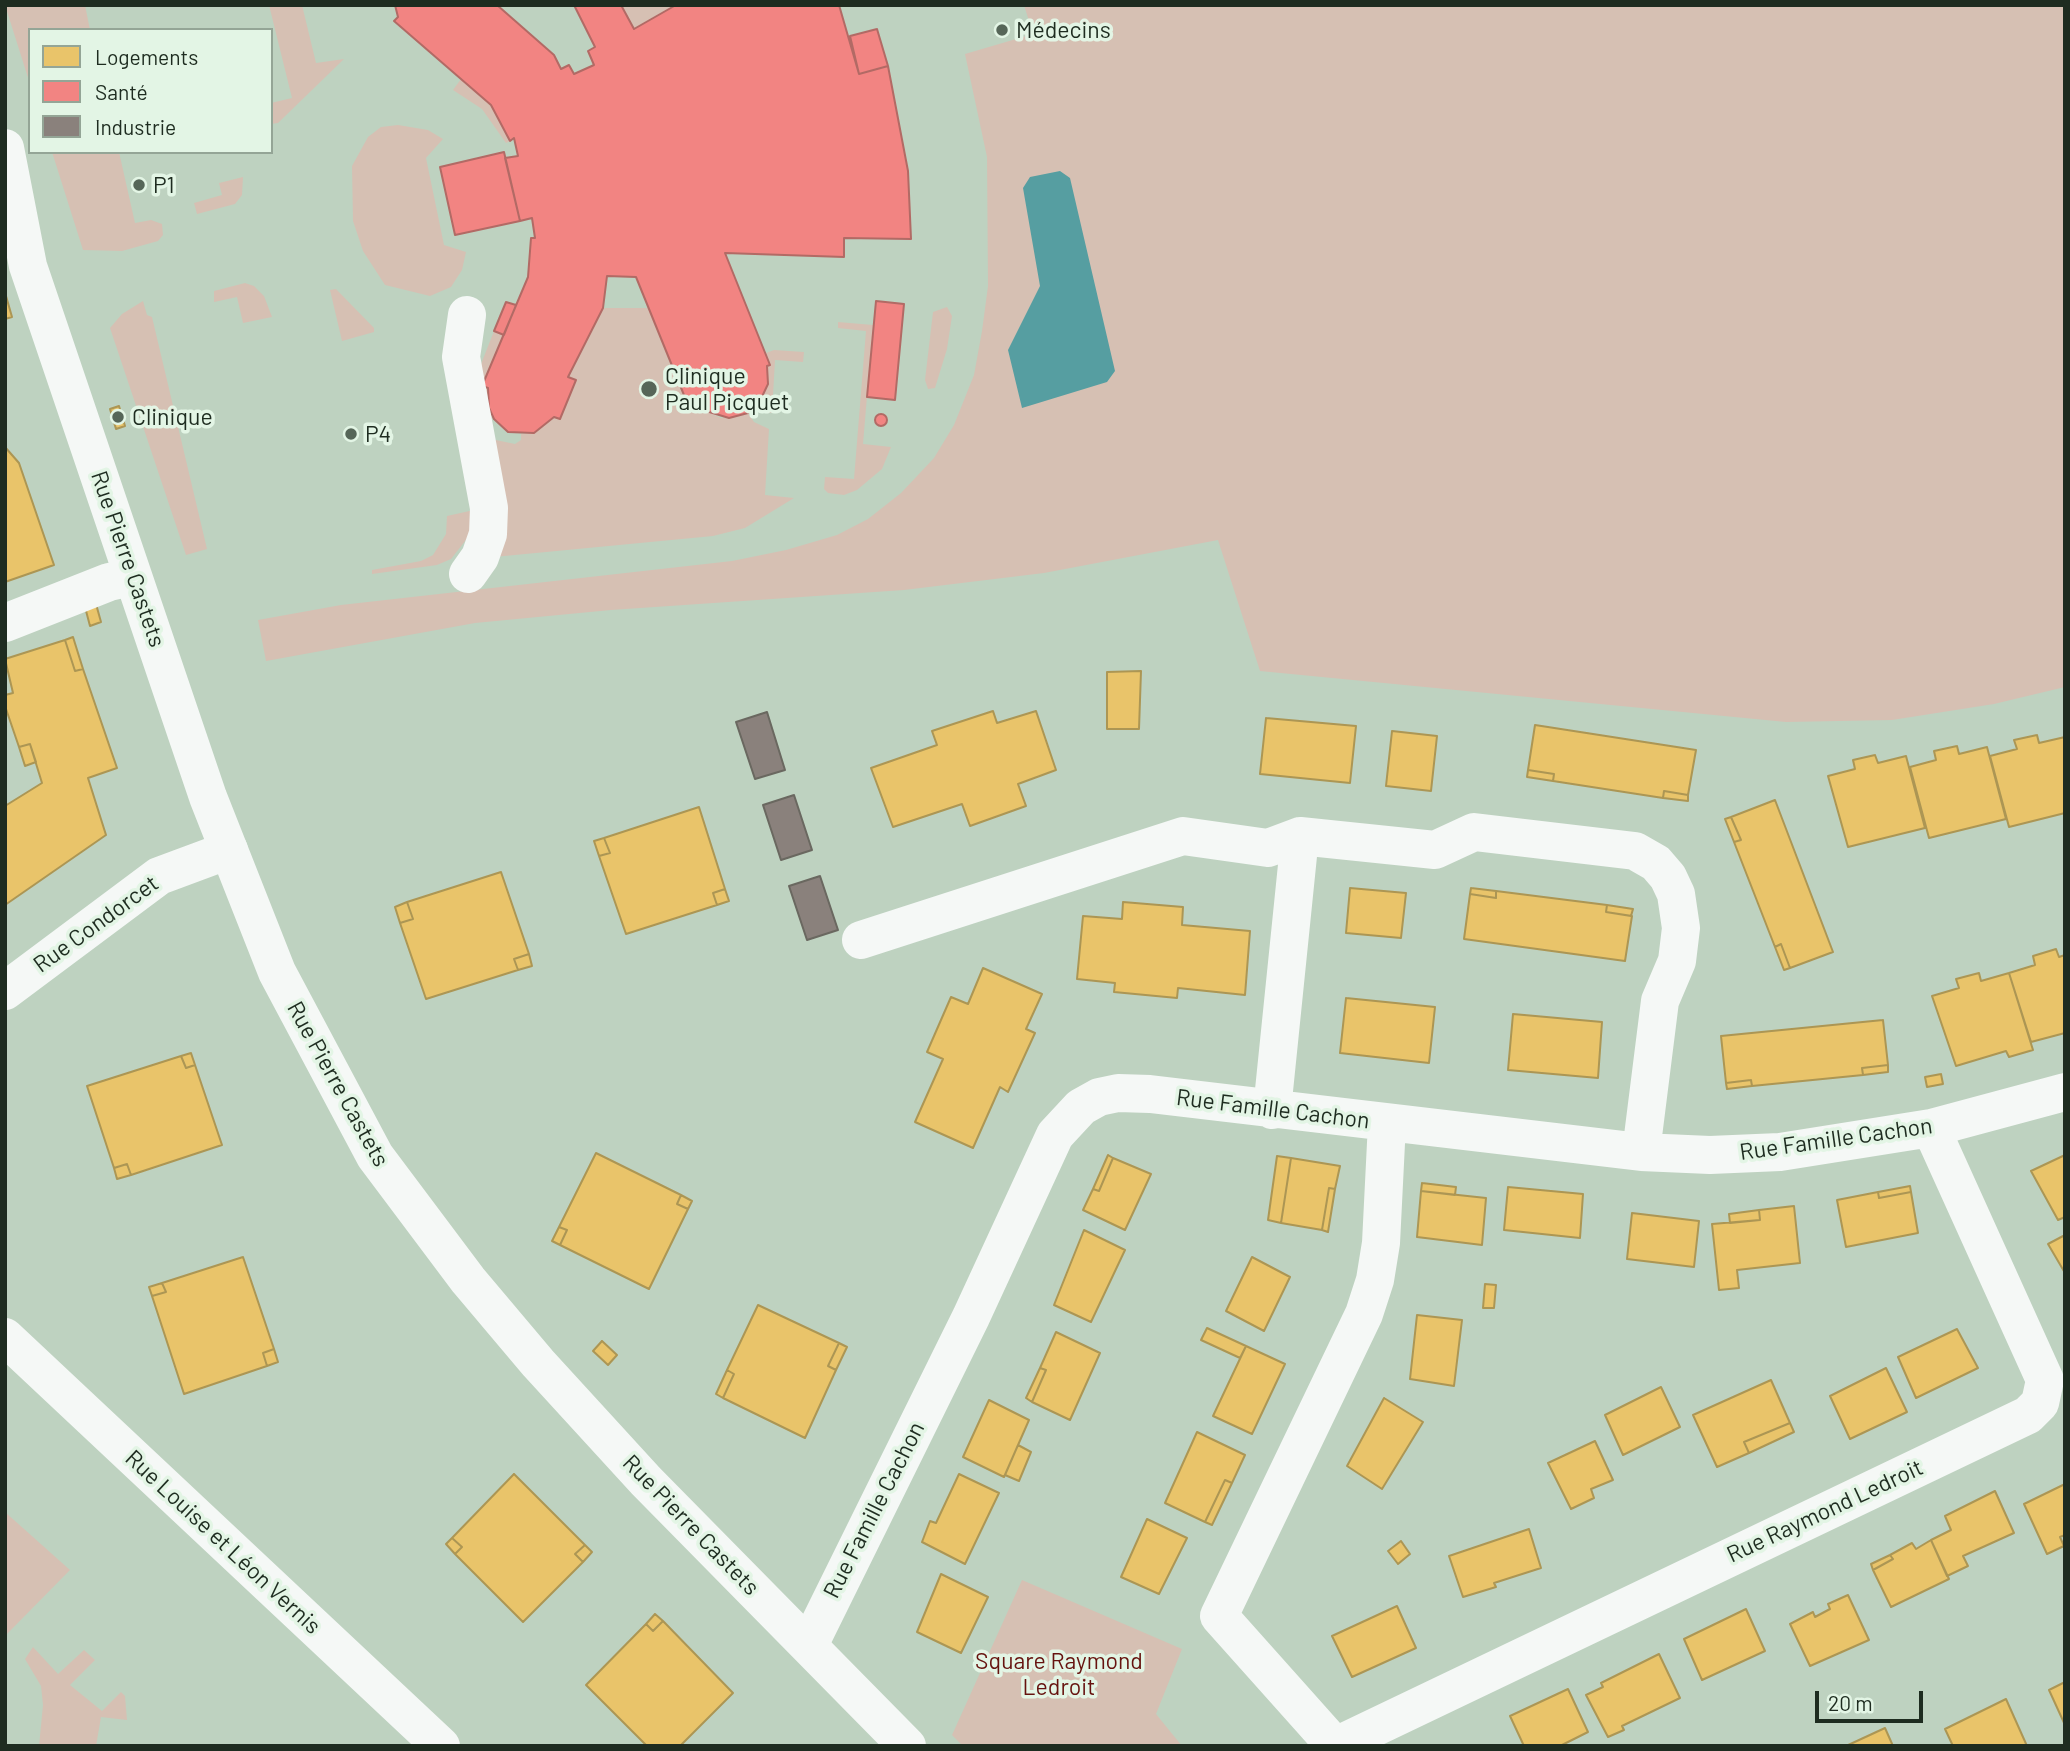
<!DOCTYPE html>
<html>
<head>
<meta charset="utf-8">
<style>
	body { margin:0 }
	#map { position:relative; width:2070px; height:1751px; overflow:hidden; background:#bed2c0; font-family:Barlow,sans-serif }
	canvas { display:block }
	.frame { position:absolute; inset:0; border:7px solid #1e2c20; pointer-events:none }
	.legend { position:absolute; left:28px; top:28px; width:245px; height:126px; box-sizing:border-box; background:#e3f5e5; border:2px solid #94a596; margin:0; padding:9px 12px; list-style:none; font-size:21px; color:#1e2c20 }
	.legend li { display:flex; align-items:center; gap:14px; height:35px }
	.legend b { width:35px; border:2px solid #94a596 }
	.scale { position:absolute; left:1815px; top:1691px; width:108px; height:32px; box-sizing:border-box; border:4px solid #1e2c20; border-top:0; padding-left:9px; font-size:21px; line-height:24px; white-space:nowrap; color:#1e2c20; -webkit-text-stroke:5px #e3f5e5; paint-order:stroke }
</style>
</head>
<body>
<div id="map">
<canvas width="2070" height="1751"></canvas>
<div class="frame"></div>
<ul class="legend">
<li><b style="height:19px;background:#e9c46a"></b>Logements</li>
<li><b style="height:19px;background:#f28482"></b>Santé</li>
<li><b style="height:19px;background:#8a817c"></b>Industrie</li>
</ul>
<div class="scale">20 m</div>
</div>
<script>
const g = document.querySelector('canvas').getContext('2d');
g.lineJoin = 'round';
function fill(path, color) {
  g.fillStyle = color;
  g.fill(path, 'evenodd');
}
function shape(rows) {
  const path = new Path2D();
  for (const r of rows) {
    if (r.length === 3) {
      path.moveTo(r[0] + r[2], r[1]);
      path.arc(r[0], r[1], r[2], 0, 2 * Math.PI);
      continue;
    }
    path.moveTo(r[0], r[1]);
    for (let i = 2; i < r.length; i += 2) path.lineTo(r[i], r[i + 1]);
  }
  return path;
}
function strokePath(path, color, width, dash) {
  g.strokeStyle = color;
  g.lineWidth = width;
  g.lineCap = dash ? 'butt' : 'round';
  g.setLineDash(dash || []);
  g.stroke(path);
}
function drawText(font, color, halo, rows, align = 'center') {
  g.font = font + ' Barlow,sans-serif';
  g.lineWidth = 7;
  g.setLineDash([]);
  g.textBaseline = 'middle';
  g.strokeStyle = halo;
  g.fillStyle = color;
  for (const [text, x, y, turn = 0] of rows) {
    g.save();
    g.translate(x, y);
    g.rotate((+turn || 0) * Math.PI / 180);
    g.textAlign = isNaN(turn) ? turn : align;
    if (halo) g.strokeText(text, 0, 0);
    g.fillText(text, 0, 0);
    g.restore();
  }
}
const green = shape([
	[5,5,85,5,90,30,30,30,30,84],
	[269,5,302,5,316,63,344,59,278,123,271,124,271,103,292,98],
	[621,5,676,5,634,29],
	[1024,5,2065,5,2065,687,1994,704,1892,720,1786,722,1260,671,1218,540,1044,573,904,590,611,610,475,623,266,661,258,620,341,605,732,561,786,550,837,535,868,519,901,493,934,458,954,425,974,375,982,331,988,286,987,157,965,54,1033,34],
	[461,79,491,105,510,141,506,143,482,109,453,90],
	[398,125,428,130,443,139,426,158,444,245,466,252,462,270,451,287,430,296,385,285,363,251,353,221,352,166,368,137,381,127],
	[52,152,119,152,135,223,151,220,162,224,163,235,158,241,122,251,83,250],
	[243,177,242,195,235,204,197,214,194,203,222,195,219,183],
	[245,283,254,286,264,296,272,317,243,323,237,297,214,302,214,291],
	[336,289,374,328,374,332,342,341,330,290],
	[143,301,147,315,152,317,207,549,186,555,110,328,122,314],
	[947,307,952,316,947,349,935,388,928,389,925,380,933,312],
	[603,308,649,308,685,399,691,397,706,411,721,418,748,413,754,422,769,429,765,495,794,498,745,528,713,536,494,557,491,439,515,444,521,440,521,434,534,433,554,417,560,419,575,380,568,377],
	[838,322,873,325,863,444,891,447,882,469,857,490,844,495,828,493,824,489,825,477,854,479,866,331,838,328],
	[494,331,504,335,482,385,488,388,488,400,474,382],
	[774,350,804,352,803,362,775,360,772,413,767,412,759,403,768,384,767,366,770,364,766,353],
	[474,510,469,536,451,559,437,565,372,574,372,570,421,561,433,555,446,534,447,516],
	[5,1512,70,1570,5,1636],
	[1022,1580,1182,1649,1156,1714,1182,1746,963,1746,952,1735],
	[33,1647,58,1674,84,1650,95,1660,70,1685,102,1711,121,1692,125,1696,127,1720,101,1717,96,1746,39,1746,43,1705,41,1686,25,1659]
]);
const water = shape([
	[1060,171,1070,178,1115,371,1107,382,1022,408,1008,350,1040,286,1023,188,1030,177]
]);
const homes = shape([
	[6,296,12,317,5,319,5,297,6,296],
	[119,406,125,426,116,429,110,409,119,406],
	[5,447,19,463,54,565,5,582,5,447],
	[96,604,101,622,90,626,85,607,96,604],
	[73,637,83,669,75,671,65,640,73,637],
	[65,640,75,671,83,669,117,768,88,778,106,835,5,905,5,806,42,783,30,744,19,747,5,706,5,695,13,693,5,659,65,640],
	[1141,671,1139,729,1107,729,1107,672,1141,671],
	[993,711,997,723,1036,711,1056,770,1018,784,1026,806,970,826,962,804,893,827,871,768,937,745,932,731,993,711],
	[1266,718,1356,726,1350,783,1260,774,1266,718],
	[1535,725,1696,750,1688,795,1664,791,1663,798,1553,781,1554,774,1528,770,1535,725],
	[1392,731,1437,736,1431,791,1386,786,1392,731],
	[2037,735,2039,743,2065,737,2065,813,2009,827,1990,756,2017,749,2014,740,2037,735],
	[30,744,36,762,25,766,19,747,30,744],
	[1957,746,1959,754,1987,747,2006,819,1929,838,1910,767,1936,760,1934,751,1957,746],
	[1875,755,1878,763,1906,756,1925,828,1848,847,1828,776,1855,769,1853,760,1875,755],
	[1528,770,1554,774,1553,781,1527,777,1528,770],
	[1664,791,1688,795,1688,801,1663,798,1664,791],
	[1775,800,1833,952,1790,968,1781,944,1775,947,1734,842,1741,840,1731,817,1775,800],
	[699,807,725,889,713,893,717,905,626,934,599,856,610,853,604,838,699,807],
	[1731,817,1741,840,1734,842,1725,819,1731,817],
	[604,838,610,853,599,856,594,841,604,838],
	[501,872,529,954,514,959,518,970,426,999,400,923,413,919,407,902,501,872],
	[1350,888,1406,893,1401,938,1346,933,1350,888],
	[1471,888,1496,891,1496,898,1470,894,1471,888],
	[725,889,729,901,717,905,713,893,725,889],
	[1496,891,1607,905,1606,912,1632,916,1625,961,1464,939,1470,894,1496,898,1496,891],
	[407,902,413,919,400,923,395,907,407,902],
	[1123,902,1183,907,1182,925,1250,931,1245,995,1178,988,1177,998,1114,992,1115,983,1077,979,1083,916,1122,919,1123,902],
	[1607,905,1633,909,1631,916,1606,912,1607,905],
	[1781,944,1790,968,1784,970,1775,947,1781,944],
	[2056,949,2059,957,2065,955,2065,1033,2031,1042,2009,973,2035,965,2033,956,2056,949],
	[529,954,532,966,518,970,514,959,529,954],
	[983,968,1042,994,1026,1029,1035,1033,1008,1092,1000,1087,973,1148,915,1122,943,1059,927,1052,951,997,968,1004,983,968],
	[1979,973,1981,981,2009,973,2033,1050,2009,1057,2006,1051,1956,1066,1932,996,1959,988,1956,979,1979,973],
	[1346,998,1435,1007,1429,1063,1340,1053,1346,998],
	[1513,1014,1602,1022,1598,1078,1508,1070,1513,1014],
	[1883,1020,1888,1065,1862,1068,1863,1075,1752,1086,1751,1080,1726,1083,1721,1036,1883,1020],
	[191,1053,195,1065,186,1068,181,1056,191,1053],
	[181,1056,186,1068,195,1065,222,1145,131,1175,127,1164,114,1168,87,1086,181,1056],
	[1888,1065,1888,1072,1863,1075,1862,1068,1888,1065],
	[1941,1074,1943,1084,1927,1087,1925,1077,1941,1074],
	[1751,1080,1752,1086,1727,1089,1726,1083,1751,1080],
	[596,1153,681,1195,677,1204,688,1209,649,1289,560,1245,567,1230,559,1227,596,1153],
	[1108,1155,1113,1158,1099,1191,1093,1189,1108,1155],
	[2065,1155,2065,1217,2058,1220,2031,1171,2065,1155],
	[1277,1156,1291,1158,1281,1223,1268,1220,1277,1156],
	[1113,1158,1151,1174,1125,1230,1083,1210,1093,1189,1099,1191,1113,1158],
	[1291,1158,1340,1166,1335,1189,1329,1188,1322,1230,1281,1223,1291,1158],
	[127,1164,131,1175,117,1179,114,1168,127,1164],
	[1422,1183,1456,1187,1455,1195,1421,1191,1422,1183],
	[1910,1186,1911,1192,1879,1198,1878,1192,1910,1186],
	[1508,1187,1583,1194,1580,1238,1504,1230,1508,1187],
	[1329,1188,1335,1189,1328,1232,1322,1230,1329,1188],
	[1421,1191,1486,1198,1482,1245,1417,1237,1421,1191],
	[1878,1192,1879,1198,1911,1192,1918,1233,1846,1247,1837,1200,1878,1192],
	[681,1195,692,1201,688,1209,677,1204,681,1195],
	[1794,1206,1800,1263,1737,1270,1739,1288,1719,1290,1712,1224,1760,1220,1759,1210,1794,1206],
	[1759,1210,1760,1220,1730,1223,1729,1214,1759,1210],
	[1632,1213,1699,1221,1694,1267,1627,1259,1632,1213],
	[559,1227,567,1230,560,1245,552,1241,559,1227],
	[1084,1230,1125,1250,1091,1322,1054,1305,1084,1230],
	[2065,1235,2065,1273,2048,1244,2065,1235],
	[243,1257,274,1349,263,1353,267,1366,184,1394,152,1296,166,1292,162,1283,243,1257],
	[1252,1257,1290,1277,1264,1331,1226,1311,1252,1257],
	[162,1283,166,1292,152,1296,149,1287,162,1283],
	[1485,1284,1496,1285,1494,1308,1483,1308,1485,1284],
	[758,1305,839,1343,828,1366,836,1370,805,1438,723,1398,734,1374,727,1370,758,1305],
	[1417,1315,1462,1320,1454,1386,1410,1379,1417,1315],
	[1207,1328,1246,1346,1240,1358,1201,1340,1207,1328],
	[1957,1329,1978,1368,1916,1398,1898,1357,1957,1329],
	[1056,1332,1100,1353,1070,1420,1032,1402,1046,1370,1040,1368,1056,1332],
	[602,1341,617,1355,608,1365,593,1351,602,1341],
	[839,1343,847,1347,836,1370,828,1366,839,1343],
	[1246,1346,1285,1364,1252,1434,1213,1416,1246,1346],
	[274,1349,278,1362,267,1366,263,1353,274,1349],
	[1040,1368,1046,1370,1032,1402,1026,1398,1040,1368],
	[1886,1368,1907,1412,1850,1439,1830,1396,1886,1368],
	[727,1370,734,1374,723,1398,716,1394,727,1370],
	[1771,1380,1790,1423,1744,1442,1749,1453,1717,1467,1693,1415,1771,1380],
	[1661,1387,1680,1427,1623,1455,1605,1415,1661,1387],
	[1384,1398,1423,1422,1382,1489,1347,1466,1384,1398],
	[989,1400,1029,1420,1004,1477,963,1457,989,1400],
	[1790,1423,1794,1432,1749,1453,1744,1442,1790,1423],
	[1197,1432,1245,1455,1232,1483,1225,1480,1205,1522,1165,1503,1197,1432],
	[1595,1441,1613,1480,1591,1489,1594,1498,1571,1509,1548,1463,1595,1441],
	[1018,1445,1031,1452,1019,1481,1005,1475,1018,1445],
	[514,1474,585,1545,575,1554,583,1562,523,1622,455,1554,462,1547,452,1538,514,1474],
	[959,1474,999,1493,965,1564,922,1542,930,1521,936,1523,959,1474],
	[1225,1480,1232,1483,1212,1525,1205,1522,1225,1480],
	[2065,1484,2065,1535,2060,1537,2064,1546,2047,1554,2024,1504,2065,1484],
	[1995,1491,2014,1533,1963,1556,1968,1566,1947,1576,1931,1540,1951,1530,1945,1516,1995,1491],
	[1147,1519,1187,1538,1159,1594,1121,1577,1147,1519],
	[1529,1529,1541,1568,1494,1583,1496,1587,1463,1597,1449,1556,1529,1529],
	[452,1538,462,1547,455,1554,446,1544,452,1538],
	[1931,1540,1949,1579,1891,1607,1873,1570,1893,1559,1890,1555,1912,1543,1916,1549,1931,1540],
	[1401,1541,1410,1554,1398,1564,1388,1551,1401,1541],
	[585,1545,592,1552,583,1562,575,1554,585,1545],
	[1890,1555,1893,1559,1873,1570,1871,1564,1890,1555],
	[941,1574,988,1597,961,1653,917,1632,941,1574],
	[1848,1595,1869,1640,1810,1666,1790,1624,1813,1612,1815,1617,1830,1609,1828,1604,1848,1595],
	[1397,1606,1416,1648,1352,1677,1332,1636,1397,1606],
	[1746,1609,1765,1651,1702,1680,1684,1639,1746,1609],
	[655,1614,663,1621,653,1631,646,1624,655,1614],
	[663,1621,733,1693,680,1746,647,1746,586,1685,646,1624,653,1631,663,1621],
	[1659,1654,1680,1698,1622,1726,1624,1730,1608,1737,1586,1695,1603,1687,1601,1683,1659,1654],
	[2065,1682,2065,1725,2049,1690,2065,1682],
	[1568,1689,1588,1732,1560,1746,1524,1746,1510,1716,1568,1689],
	[2006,1699,2027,1746,1953,1746,1945,1729,2006,1699],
	[1885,1728,1893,1746,1846,1746,1885,1728]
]);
const health = shape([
	[395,5,497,5,554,55,561,69,569,65,574,74,594,65,588,51,595,47,574,5,621,5,634,29,676,5,839,5,859,74,888,66,908,171,911,239,844,238,844,257,725,253,770,365,767,366,768,384,759,403,748,413,729,418,706,411,691,397,686,400,636,277,607,276,603,308,568,377,576,380,560,419,554,417,534,433,508,432,494,419,489,408,488,388,482,386,528,277,531,238,535,238,532,218,520,221,505,158,518,156,514,138,510,141,491,105,394,21,398,17,395,5],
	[877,29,888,66,859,74,850,36,877,29],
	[504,152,520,221,455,235,440,167,504,152],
	[876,301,904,304,895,400,867,397,876,301],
	[506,302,516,305,504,335,494,331,506,302],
	[881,420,6]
]);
const industry = shape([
	[767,712,785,770,755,779,736,722,767,712],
	[794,795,812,850,781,860,763,805,794,795],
	[820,876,838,930,807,940,789,886,820,876]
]);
const street = shape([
	[467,315,461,357,489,508,488,534,480,557,468,574],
	[5,623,109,582,132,577],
	[861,940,1183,836,1268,848,1300,836],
	[5,991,159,876,229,850],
	[1272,1110,1300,836,1435,850,1474,832,1635,851,1656,863,1668,877,1676,894,1681,928,1677,961,1660,1001,1641,1152],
	[5,1337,441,1746],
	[809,1645,971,1317,1055,1135,1081,1107,1099,1097,1118,1093,1150,1094,1641,1152,1710,1155,1780,1152,1931,1128,2065,1092],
	[1335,1746,1219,1616,1364,1314,1375,1280,1381,1243,1387,1123],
	[1336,1746,2028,1415,2040,1403,2045,1380,1931,1128]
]);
const secondary = shape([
	[5,148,28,266,208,797,277,972,375,1156,468,1280,538,1363,646,1481,907,1746]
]);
const markers = [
	[1002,30,7,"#566658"],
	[139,185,7,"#566658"],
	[649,389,9,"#566658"],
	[118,417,7,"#566658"],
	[351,434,7,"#566658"]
];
const poiNames = [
	["Médecins",1016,30],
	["P1",153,185],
	["Clinique",665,376],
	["Paul Picquet",665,402],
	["Clinique",132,417],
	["P4",365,434]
];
const streetNames = [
	["Rue Pierre Castets",128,559,71],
	["Rue Condorcet",96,924,-36],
	["Rue Pierre Castets",338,1084,61],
	["Rue Famille Cachon",1273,1109,7],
	["Rue Famille Cachon",1836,1139,-8],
	["Rue Famille Cachon",874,1510,-63],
	["Rue Raymond Ledroit",1825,1511,-25],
	["Rue Pierre Castets",691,1525,46],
	["Rue Louise et Léon Vernis",223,1542,43]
];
const parkNames = [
	["Square Raymond",1059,1661],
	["Ledroit",1059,1687]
];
fill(green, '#d6c0b3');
fill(water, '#569ea1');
fill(homes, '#e9c46a');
strokePath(homes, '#ac9654', 2);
fill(health, '#f28482');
strokePath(health, '#b26a65', 2);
fill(industry, '#8a817c');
strokePath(industry, '#6a6860', 2);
strokePath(street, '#f5f8f6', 38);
strokePath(secondary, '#f5f8f6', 38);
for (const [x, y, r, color] of markers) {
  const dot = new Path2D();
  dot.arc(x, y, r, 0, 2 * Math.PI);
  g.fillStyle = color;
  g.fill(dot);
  strokePath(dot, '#e3f5e5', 2.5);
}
drawText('23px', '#1e2c20', '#e3f5e5', poiNames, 'left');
drawText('23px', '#1e2c20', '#e3f5e5', streetNames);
drawText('23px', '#66130f', '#e3f5e5', parkNames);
</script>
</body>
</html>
